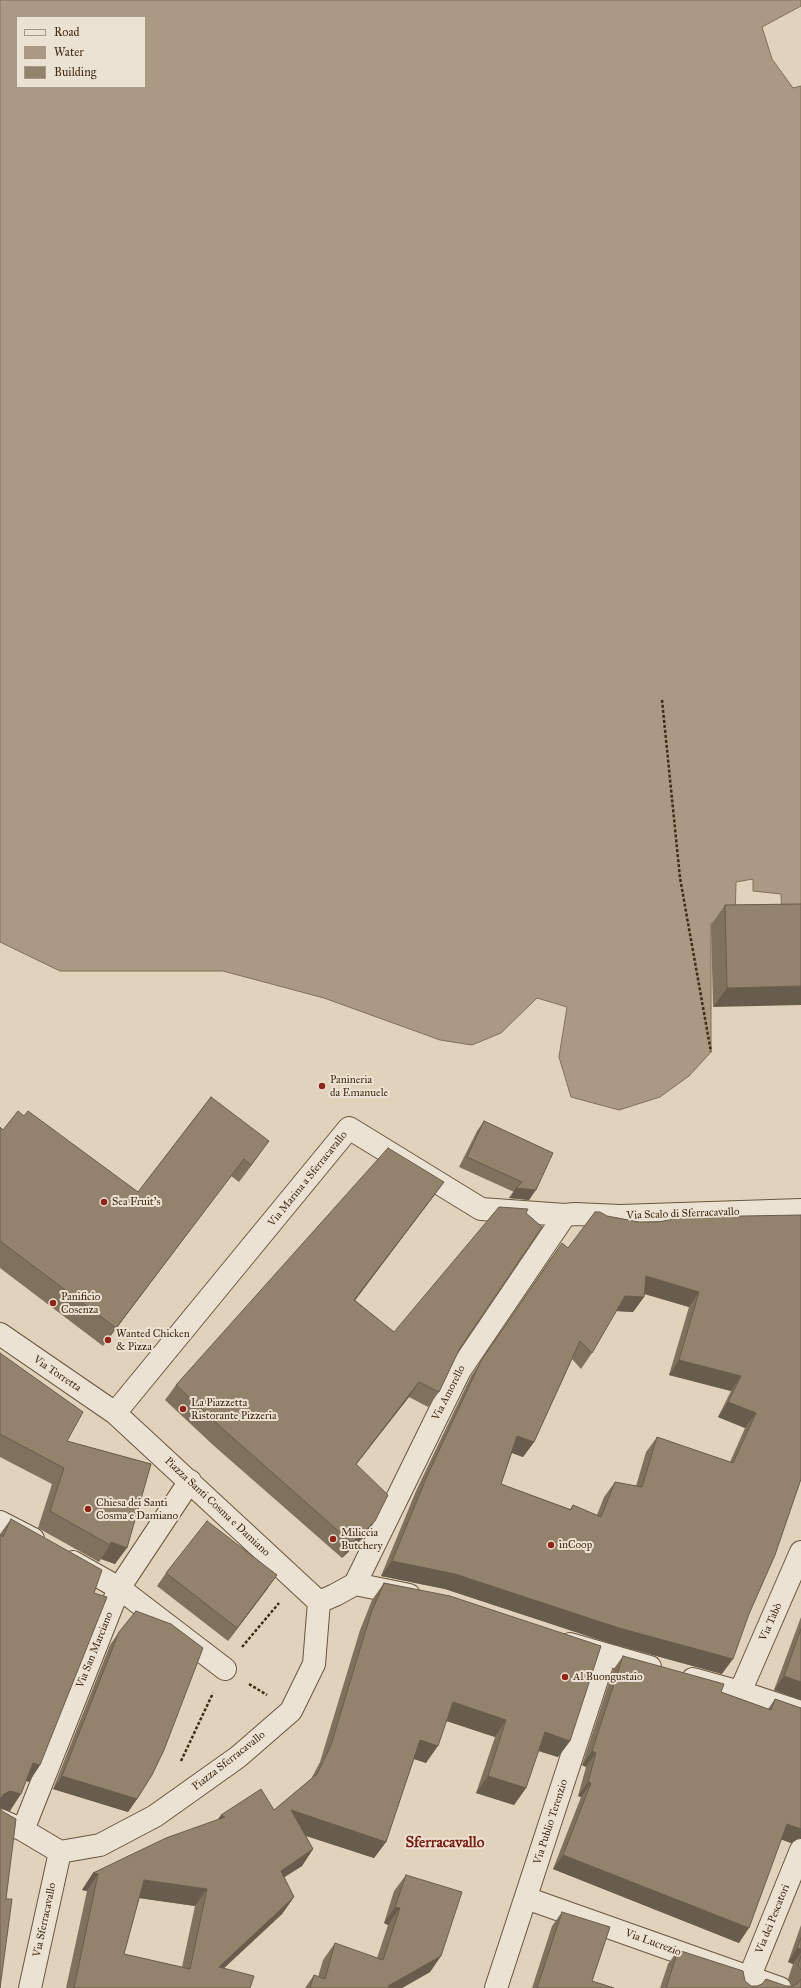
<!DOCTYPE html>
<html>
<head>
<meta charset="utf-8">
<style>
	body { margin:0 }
	#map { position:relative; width:801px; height:1988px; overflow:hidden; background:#e1d3bb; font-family:"IM FELL Great Primer",serif }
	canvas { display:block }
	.legend { position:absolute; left:16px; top:16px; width:130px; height:72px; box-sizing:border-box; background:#ece2d3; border:1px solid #a89987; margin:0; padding:5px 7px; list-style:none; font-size:12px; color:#412c16 }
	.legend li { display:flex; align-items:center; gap:8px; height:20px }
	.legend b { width:20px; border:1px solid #a89987 }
</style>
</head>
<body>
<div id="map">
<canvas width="801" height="1988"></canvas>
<ul class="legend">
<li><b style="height:5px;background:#ece2d3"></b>Road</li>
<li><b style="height:11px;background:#ab9a83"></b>Water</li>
<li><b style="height:11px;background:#94836c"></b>Building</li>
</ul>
</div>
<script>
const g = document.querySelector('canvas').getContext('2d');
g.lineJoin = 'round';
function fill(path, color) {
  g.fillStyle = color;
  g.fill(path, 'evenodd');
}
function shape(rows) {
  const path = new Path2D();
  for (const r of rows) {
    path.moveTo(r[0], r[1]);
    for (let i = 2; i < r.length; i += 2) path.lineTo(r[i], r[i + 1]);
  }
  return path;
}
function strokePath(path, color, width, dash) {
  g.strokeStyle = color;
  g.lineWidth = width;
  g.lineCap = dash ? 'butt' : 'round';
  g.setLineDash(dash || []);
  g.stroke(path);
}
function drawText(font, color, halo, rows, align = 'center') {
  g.font = font + ' "IM FELL Great Primer",serif';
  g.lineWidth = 4;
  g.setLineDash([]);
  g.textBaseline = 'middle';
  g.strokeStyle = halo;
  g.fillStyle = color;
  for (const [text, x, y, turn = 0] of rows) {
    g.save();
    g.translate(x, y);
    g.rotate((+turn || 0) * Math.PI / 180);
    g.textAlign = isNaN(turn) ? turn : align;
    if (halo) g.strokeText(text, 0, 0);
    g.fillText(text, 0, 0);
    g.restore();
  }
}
const water = shape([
	[0,0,801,0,801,6,762,27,772,59,793,88,801,86,801,920,782,920,781,894,753,891,753,879,736,882,735,923,711,923,711,1052,689,1076,660,1097,619,1110,571,1097,559,1057,567,1007,537,998,501,1033,472,1045,440,1040,324,998,223,971,60,971,0,942,0,0],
	[17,17,145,17,145,87,17,87,17,17]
]);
const path = shape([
	[662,700,680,878,711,1052],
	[242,1647,279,1603],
	[249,1684,267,1695],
	[181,1761,213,1693]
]);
const minor = shape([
	[0,1334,115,1413,319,1602],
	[115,1413,349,1128,481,1209,565,1215,575,1214,620,1216,801,1210],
	[0,1522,33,1539],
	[73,1562,119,1588,225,1669],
	[355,1584,460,1370,565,1215],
	[319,1602,335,1595,355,1584,409,1595],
	[570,1644,650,1667],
	[693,1679,740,1692,801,1712],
	[740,1692,801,1552],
	[0,1820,23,1830,60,1852],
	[23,1830,119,1588,190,1481],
	[60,1852,100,1845,155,1816,238,1757,291,1711,314,1664,319,1602],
	[526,1898,780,1988],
	[30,1988,60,1852],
	[496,1988,605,1655],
	[745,1988,801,1850]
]);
const wall = shape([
	[801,904,713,1007,711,925,725,905],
	[211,1097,256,1159,239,1182,231,1176,103,1346,0,1268,0,1127,3,1130,24,1116,138,1192],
	[484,1121,553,1153,529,1200,509,1198,514,1192,459,1167,477,1131],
	[444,1182,433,1197,355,1300,394,1332,460,1348,439,1392,428,1407,409,1397,356,1464,365,1536,342,1558,213,1445,165,1400,176,1385],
	[801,1215,722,1674,609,1643,445,1589,381,1576,416,1491,471,1376,551,1258,568,1248,607,1216,639,1222],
	[644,1294,689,1307,669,1375,731,1391,718,1417,745,1428,730,1462,657,1437,646,1452,636,1486,615,1482,604,1497,597,1515,573,1505,570,1509,501,1484,512,1453,523,1457,534,1442,572,1359,581,1369,592,1353,616,1311,633,1312,644,1297],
	[0,1353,67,1441,151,1464,115,1564,101,1559,99,1562,38,1528,52,1484,0,1457],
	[11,1519,94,1593,40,1765,29,1782,26,1781,10,1811,0,1808,6,1899,0,1988,0,1534],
	[166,1573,268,1588,228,1641,157,1586],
	[384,1583,570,1741,558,1757,538,1751,526,1788,514,1805,476,1793,495,1737,446,1721,426,1763,414,1759,386,1842,374,1858,306,1836,313,1849,302,1866,284,1877,294,1897,282,1914,224,1968,250,1988,66,1988,87,1891,82,1890,93,1873,274,1810,311,1779,320,1762,360,1630,372,1600],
	[139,1898,195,1906,182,1967,124,1954],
	[801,1617,801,1700,774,1690],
	[119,1632,137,1799,128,1812,53,1789,110,1645],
	[623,1656,768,1709,775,1699,801,1708,801,1838,799,1838,791,1843,781,1839,739,1943,553,1869,581,1797,578,1796,586,1767,582,1765,613,1670],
	[406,1875,441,1956,430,1972,402,1988,305,1988,314,1975,318,1977,323,1960,335,1943,377,1958,388,1925,384,1923,394,1891],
	[562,1912,592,1981,614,1988,532,1988,552,1926],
	[801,1925,801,1988,660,1988,668,1964,678,1950,745,1981,751,1986,792,1986,788,1979,793,1964,788,1962]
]);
const shadedWall = shape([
	[801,986,801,1005,713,1007,727,988],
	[269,1141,256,1159,239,1182,251,1165],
	[244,1159,231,1176,103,1346,116,1328],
	[444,1182,433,1197,344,1315,354,1300],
	[516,1188,536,1190,529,1200,509,1198],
	[646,1276,699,1292,689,1307,635,1291],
	[625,1296,644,1297,633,1312,615,1311],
	[679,1360,741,1376,731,1391,669,1375],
	[419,1382,409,1397,345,1479,356,1464],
	[728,1402,756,1413,745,1428,718,1417],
	[517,1436,534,1442,523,1457,507,1451],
	[375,1521,365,1536,342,1558,352,1543],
	[111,1542,127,1548,115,1564,101,1559,110,1545],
	[392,1561,455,1574,733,1659,722,1674,609,1643,445,1589,381,1576],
	[277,1575,268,1588,228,1641,237,1628],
	[784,1676,801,1682,801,1700,774,1690],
	[453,1702,506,1720,495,1737,441,1719],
	[545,1732,570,1741,558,1757,533,1749],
	[420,1740,438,1746,426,1763,408,1757],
	[592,1751,596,1753,586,1767,582,1765],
	[33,1763,40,1765,29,1782,21,1779],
	[62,1776,137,1799,128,1812,53,1789],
	[488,1776,526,1788,514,1805,476,1793],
	[588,1782,591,1783,581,1797,578,1796],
	[10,1791,21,1794,10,1811,0,1808,0,1799,4,1794],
	[291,1810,386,1842,374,1858,279,1827],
	[221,1815,225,1817,209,1832],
	[787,1824,801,1829,801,1838,799,1838,791,1843,777,1838],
	[313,1849,302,1866,269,1887,281,1871],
	[563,1855,749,1928,739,1943,553,1869],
	[93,1873,98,1874,87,1891,82,1890],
	[144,1880,207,1889,195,1906,132,1897],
	[294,1897,282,1914,207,1984,219,1967],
	[395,1907,400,1908,388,1925,384,1923],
	[797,1948,801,1949,801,1953,793,1964,788,1962],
	[441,1956,430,1972,402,1988,387,1988,388,1986]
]);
const building = shape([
	[801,904,801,986,727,988,725,905,801,904],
	[211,1097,269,1141,251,1165,244,1159,116,1328,0,1241,0,1127,3,1130,18,1111,24,1116,28,1111,138,1192,211,1097],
	[484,1121,553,1153,536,1190,516,1188,522,1182,467,1157,484,1121],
	[388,1148,444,1182,354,1300,394,1332,499,1207,528,1209,526,1213,542,1227,460,1348,439,1392,419,1382,356,1464,388,1495,375,1521,352,1543,224,1430,176,1385,388,1148],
	[595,1212,600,1212,607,1216,639,1222,658,1222,686,1217,801,1215,801,1479,775,1555,749,1614,733,1659,619,1628,455,1574,392,1561,427,1476,481,1361,562,1243,568,1248,595,1212],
	[646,1276,699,1292,679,1360,741,1376,728,1402,756,1413,733,1463,657,1437,642,1487,615,1482,601,1517,573,1505,571,1510,501,1484,517,1436,534,1442,580,1341,592,1353,625,1296,644,1297,646,1276],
	[0,1353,83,1412,67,1441,151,1464,127,1548,111,1542,110,1545,50,1511,64,1468,0,1434,0,1353],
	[11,1519,102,1570,94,1593,107,1597,40,1765,33,1763,21,1794,10,1791,4,1794,0,1799,0,1535,3,1537,11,1519],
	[207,1521,277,1575,237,1628,166,1573,207,1521],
	[384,1583,450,1596,601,1646,570,1741,545,1732,526,1788,488,1776,506,1720,453,1702,438,1746,420,1740,386,1842,291,1810,313,1849,281,1871,294,1897,219,1967,254,1976,250,1988,74,1988,98,1874,93,1873,166,1838,225,1817,221,1815,261,1789,274,1810,317,1774,331,1745,371,1613,384,1583],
	[144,1880,207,1889,190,1969,124,1954,144,1880],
	[136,1611,171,1624,203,1648,164,1750,152,1775,137,1799,62,1776,119,1632,136,1611],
	[801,1629,801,1682,784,1676,801,1629],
	[623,1656,724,1684,721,1692,771,1710,775,1699,801,1708,801,1829,787,1824,749,1928,563,1855,591,1783,588,1782,596,1753,592,1751,623,1656],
	[0,1807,2,1811,16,1819,6,1899,12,1899,0,1988,0,1807],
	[406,1875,462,1892,441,1956,388,1986,393,1988,310,1988,314,1975,325,1979,335,1943,383,1960,400,1908,395,1907,406,1875],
	[562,1912,610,1927,592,1981,614,1988,537,1988,562,1912],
	[801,1938,801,1949,797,1948,801,1938],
	[678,1950,743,1971,745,1981,751,1986,757,1986,762,1984,766,1979,786,1986,793,1986,798,1983,801,1979,801,1988,666,1988,678,1950],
	[801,1956,801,1970,798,1965,801,1956]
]);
const markers = [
	[322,1086,4,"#8f2418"],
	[104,1202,4,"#8f2418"],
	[53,1303,4,"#8f2418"],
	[108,1340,4,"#8f2418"],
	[183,1409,4,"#8f2418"],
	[88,1509,4,"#8f2418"],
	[333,1539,4,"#8f2418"],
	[551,1545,4,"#8f2418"],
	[565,1677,4,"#8f2418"]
];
const poiNames = [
	["Panineria",330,1080],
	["da Emanuele",330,1093],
	["Sea Fruit's",112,1202],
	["Panificio",61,1297],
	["Cosenza",61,1310],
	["Wanted Chicken",116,1334],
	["& Pizza",116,1347],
	["La Piazzetta",191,1403],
	["Ristorante Pizzeria",191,1416],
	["Chiesa dei Santi",96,1503],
	["Cosma e Damiano",96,1516],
	["Miliccia",341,1533],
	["Butchery",341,1546],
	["inCoop",559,1545],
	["Al Buongustaio",573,1677]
];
const streetNames = [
	["Via Marina a Sferracavallo",308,1179,-51],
	["Via Scalo di Sferracavallo",683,1214,-2],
	["Via Torretta",57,1374,34],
	["Via Amorello",449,1393,-63],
	["Piazza Santi Cosma e Damiano",217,1507,43],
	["Via Tabò",771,1622,-66],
	["Via San Marciano",95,1650,-68],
	["Piazza Sferracavallo",229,1761,-38],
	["Via Publio Terenzio",551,1822,-72],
	["Via dei Pescatori",773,1919,-68],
	["Via Sferracavallo",45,1920,-78],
	["Via Lucrezio",653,1943,20]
];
const districtNames = [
	["Sferracavallo",445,1843]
];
fill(water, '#ab9a83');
strokePath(water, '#816e57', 1);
strokePath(minor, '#69563f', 24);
strokePath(path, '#412c16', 2.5, [3, 2]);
strokePath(minor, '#ece2d3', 22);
fill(wall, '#7f715d');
fill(shadedWall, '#685c4c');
fill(building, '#94836c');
strokePath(building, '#685c4c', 1);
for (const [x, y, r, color] of markers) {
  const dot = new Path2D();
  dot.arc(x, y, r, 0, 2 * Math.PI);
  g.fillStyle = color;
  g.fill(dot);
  strokePath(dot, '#ece2d3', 1.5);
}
drawText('11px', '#412c16', '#ece2d3', poiNames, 'left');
drawText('11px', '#412c16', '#ece2d3', streetNames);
drawText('bold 15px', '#7a1f14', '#ece2d3', districtNames);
</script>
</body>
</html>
